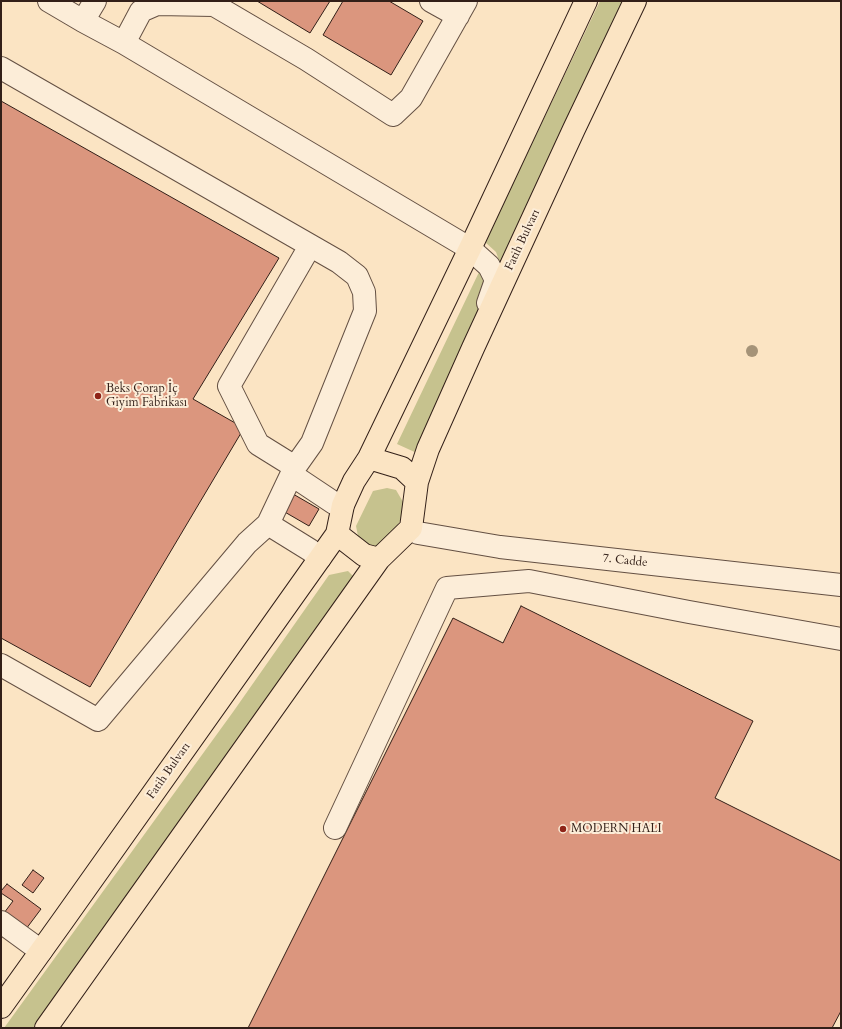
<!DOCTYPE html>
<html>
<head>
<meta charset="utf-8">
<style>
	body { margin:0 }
	#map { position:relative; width:842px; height:1029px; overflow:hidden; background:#fbe4c3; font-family:Cardo,serif }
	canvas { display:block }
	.frame { position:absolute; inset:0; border:2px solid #321f18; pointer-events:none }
</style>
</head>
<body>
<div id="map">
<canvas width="842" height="1029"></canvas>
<div class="frame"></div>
</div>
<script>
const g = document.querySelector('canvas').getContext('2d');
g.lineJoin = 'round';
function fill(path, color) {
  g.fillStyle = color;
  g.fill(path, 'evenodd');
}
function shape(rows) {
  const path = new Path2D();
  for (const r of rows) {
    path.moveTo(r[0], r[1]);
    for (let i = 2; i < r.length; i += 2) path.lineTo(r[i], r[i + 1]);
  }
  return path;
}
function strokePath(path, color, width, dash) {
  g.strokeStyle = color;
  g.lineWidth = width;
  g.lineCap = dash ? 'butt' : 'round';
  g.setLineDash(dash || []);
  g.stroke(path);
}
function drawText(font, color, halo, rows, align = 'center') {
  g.font = font + ' Cardo,serif';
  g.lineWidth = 4;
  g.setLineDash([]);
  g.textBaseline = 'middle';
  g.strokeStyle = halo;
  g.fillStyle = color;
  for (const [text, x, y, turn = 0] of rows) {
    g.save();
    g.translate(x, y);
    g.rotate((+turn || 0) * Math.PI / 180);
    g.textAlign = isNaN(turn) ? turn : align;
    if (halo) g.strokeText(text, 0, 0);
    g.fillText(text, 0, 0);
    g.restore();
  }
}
const green = shape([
	[600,1,627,1,501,266,496,252,485,242],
	[480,270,489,293,419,454,397,444],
	[387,488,396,490,406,507,392,539,376,546,370,546,359,541,356,526,373,491],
	[348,571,356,579,171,835,34,1028,4,1028,233,712,329,575]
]);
const building = shape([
	[257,1,330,1,310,33,257,1],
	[343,1,389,1,423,21,391,75,323,35,343,1],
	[1,101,279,258,193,399,244,428,90,687,1,638,1,101],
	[293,494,319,509,309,526,283,511,293,494],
	[521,606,753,721,715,798,841,861,841,1011,832,1028,248,1028,453,618,503,643,521,606],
	[33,870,44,878,33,893,22,885,33,870],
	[7,884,41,909,26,929,4,913,13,901,1,893,1,891,7,884]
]);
const minor = shape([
	[49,1,83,21,124,43,469,248,489,266,496,280,488,303],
	[431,1,458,16],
	[83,21,95,1],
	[124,43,141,11,157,4,214,5,306,59,393,115,411,98,466,1],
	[1,68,339,262,357,276,364,292,365,311,312,443,295,467,268,524,247,543,98,720,1,665],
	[295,467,258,444,229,386,310,246],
	[292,475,334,503,343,505],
	[268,524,310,550,320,558],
	[411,528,418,533,500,547,841,585],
	[335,828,447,588,529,581,689,612,841,639],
	[1,922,41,951]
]);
const major = shape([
	[369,458,475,238,586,1],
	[369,458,402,468,417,482,411,528,379,559,364,555,337,534,343,505,354,481,369,458],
	[417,482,428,449,473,348,574,129,635,1],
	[1,1007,64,919,337,534],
	[46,1028,379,559]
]);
const trees = [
	[752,351]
];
const markers = [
	[98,396,4,"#8f2418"],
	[563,829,4,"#8f2418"]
];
const streetNames = [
	["Fatih Bulvarı",523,240,-65],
	["7. Cadde",625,561,6],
	["Fatih Bulvarı",169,771,-55]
];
const poiNames = [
	["Beks Çorap İç",106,389],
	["Giyim Fabrikası",106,403],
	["MODERN HALI",571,829]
];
fill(green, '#c6c28e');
fill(building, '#db967e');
strokePath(building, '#321f18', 1);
strokePath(minor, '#645043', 24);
strokePath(major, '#321f18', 24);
strokePath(minor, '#fcedd8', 22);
strokePath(major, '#fbe4c3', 22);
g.fillStyle = '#a59378';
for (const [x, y] of trees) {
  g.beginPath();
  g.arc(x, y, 6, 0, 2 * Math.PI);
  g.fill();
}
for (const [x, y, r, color] of markers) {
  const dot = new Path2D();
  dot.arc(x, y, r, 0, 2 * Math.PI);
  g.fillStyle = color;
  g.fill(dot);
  strokePath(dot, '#fcedd8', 1.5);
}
drawText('12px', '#321f18', '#fcedd8', streetNames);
drawText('12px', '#321f18', '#fcedd8', poiNames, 'left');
</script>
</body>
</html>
